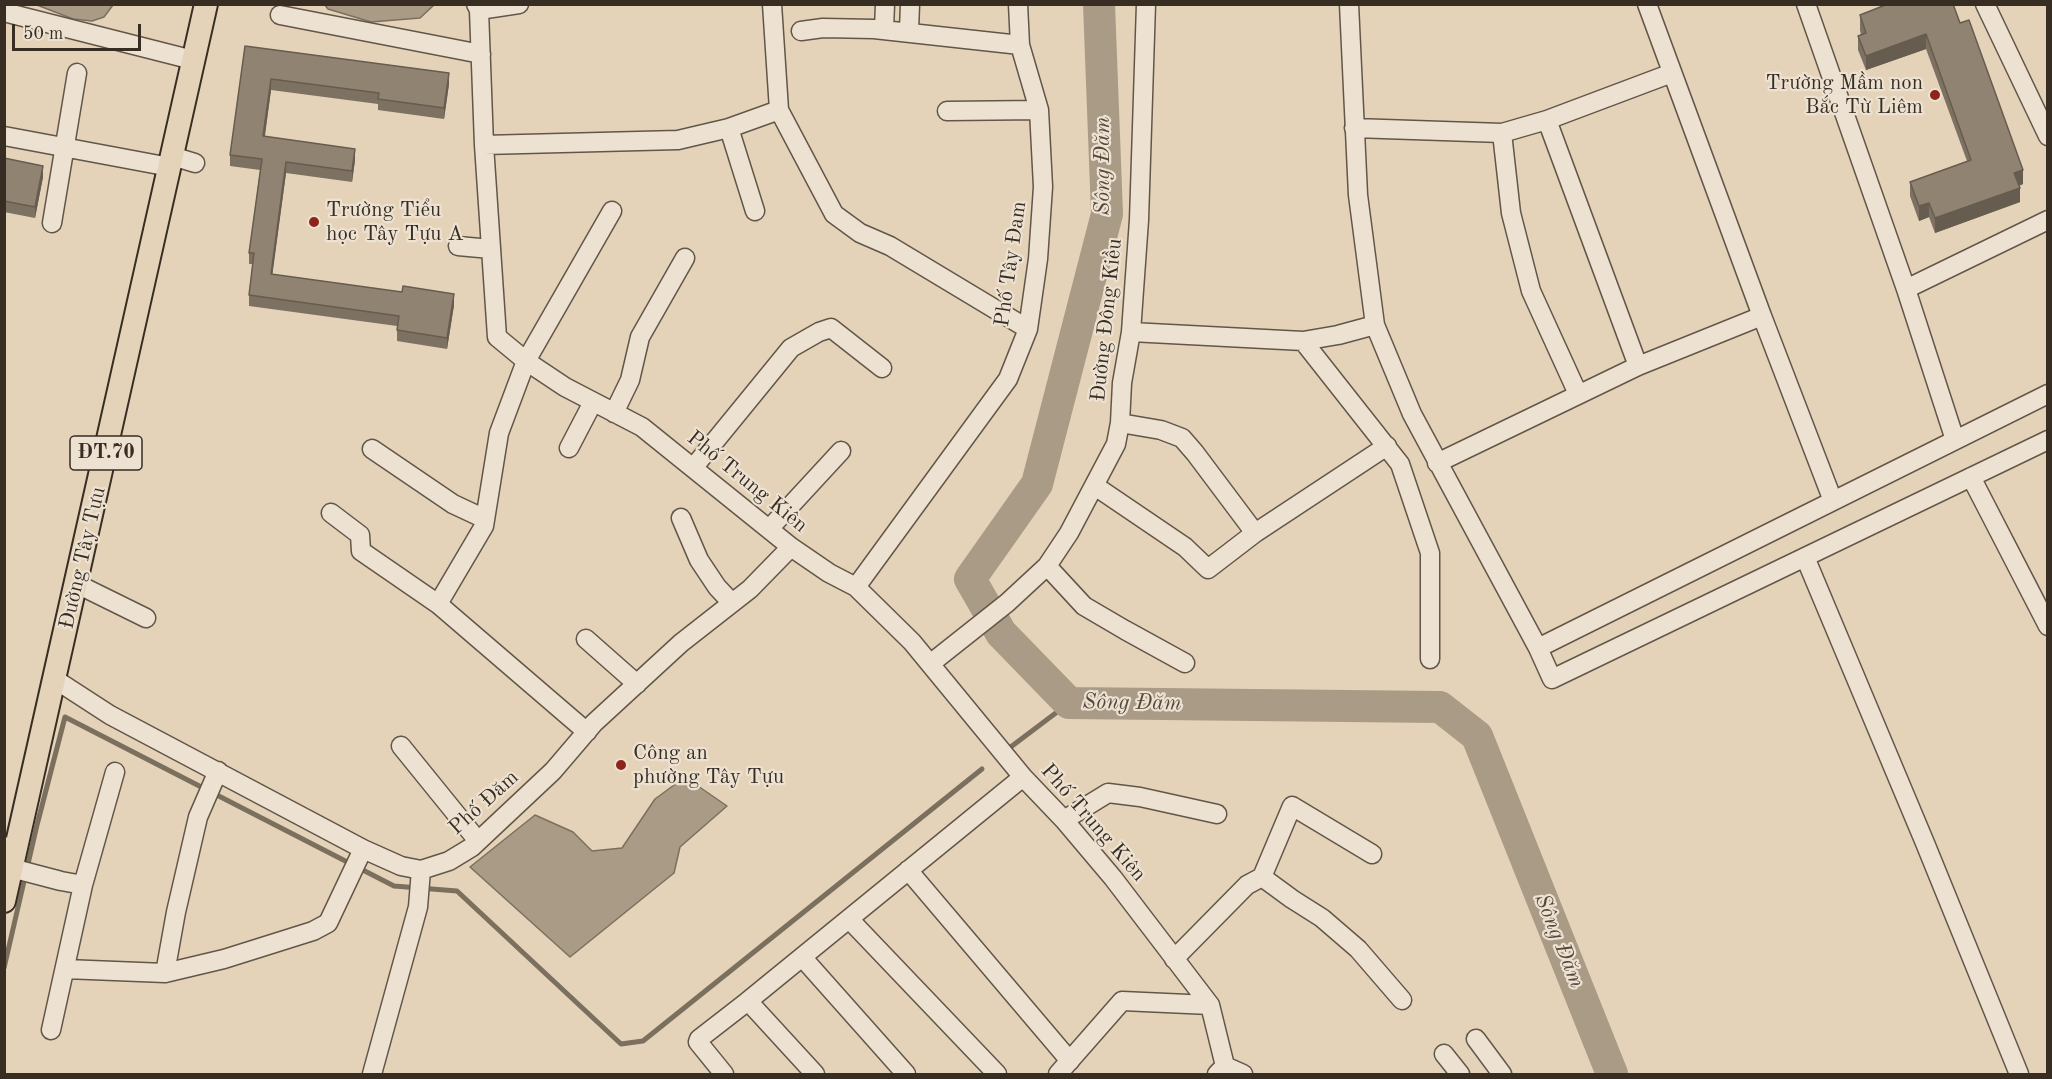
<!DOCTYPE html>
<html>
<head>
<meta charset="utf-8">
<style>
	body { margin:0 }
	#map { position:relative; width:2052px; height:1079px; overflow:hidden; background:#e4d3b9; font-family:"Old Standard TT",serif }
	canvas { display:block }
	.frame { position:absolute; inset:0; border:6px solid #372d23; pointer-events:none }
	.scale { position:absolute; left:12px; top:24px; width:129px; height:27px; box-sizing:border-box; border:3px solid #372d23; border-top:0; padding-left:8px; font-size:18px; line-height:21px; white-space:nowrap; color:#372d23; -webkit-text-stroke:4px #ede2d2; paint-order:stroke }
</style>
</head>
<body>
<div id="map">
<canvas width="2052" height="1079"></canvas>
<div class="frame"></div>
<div class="scale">50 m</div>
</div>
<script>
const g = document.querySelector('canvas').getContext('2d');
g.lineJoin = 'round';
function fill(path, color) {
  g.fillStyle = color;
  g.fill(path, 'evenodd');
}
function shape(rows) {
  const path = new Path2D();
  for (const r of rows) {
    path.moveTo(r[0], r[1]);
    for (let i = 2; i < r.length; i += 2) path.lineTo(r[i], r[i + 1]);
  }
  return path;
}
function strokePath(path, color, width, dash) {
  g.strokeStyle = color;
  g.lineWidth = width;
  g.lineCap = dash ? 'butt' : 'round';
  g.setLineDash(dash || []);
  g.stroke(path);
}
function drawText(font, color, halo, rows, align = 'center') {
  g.font = font + ' "Old Standard TT",serif';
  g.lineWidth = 4.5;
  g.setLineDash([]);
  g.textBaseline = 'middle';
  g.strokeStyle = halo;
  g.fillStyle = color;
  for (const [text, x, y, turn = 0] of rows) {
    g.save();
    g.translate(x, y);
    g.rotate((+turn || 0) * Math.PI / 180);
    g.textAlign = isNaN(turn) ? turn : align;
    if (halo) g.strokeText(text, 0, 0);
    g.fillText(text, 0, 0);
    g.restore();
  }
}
const water = shape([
	[37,5,113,5,104,17,92,21,73,19,37,5],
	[325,5,434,5,420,18,371,22,328,9,325,5],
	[685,777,727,806,680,847,674,873,570,957,470,867,535,815,573,832,592,851,622,848,655,799,685,777]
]);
const stream = shape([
	[1012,746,1069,703],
	[4,968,37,825,65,717,394,886,457,891,621,1044,643,1041,982,769]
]);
const river = shape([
	[1099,4,1107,214,1037,484,970,579,1001,633,1069,703,1440,707,1477,736,1612,1074]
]);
const minor = shape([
	[476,4,479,10,484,145,497,337,526,361,565,387,642,427,791,547,829,573,856,587,912,642,1023,777,1064,820,1113,878,1210,1005,1225,1066,1217,1074],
	[772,4,779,110,834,214,860,233,890,246,1028,329],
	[1349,4,1358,195,1375,325,1412,414,1538,648,1552,679,2048,440],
	[1647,4,1762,316],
	[1806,4,1906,289,1955,440],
	[1985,4,2048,136],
	[479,10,519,4],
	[4,12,193,60],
	[280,15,481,54],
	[884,29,885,4],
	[801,31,823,28,874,29,1020,45],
	[909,31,910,4],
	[947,111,1039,110],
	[1547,120,1638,366],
	[729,128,755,211],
	[1354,128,1502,133,1547,120,1672,73],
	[1502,133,1511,213,1531,291,1578,394],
	[4,136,170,167],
	[484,145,678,140,729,128,779,110],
	[172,156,195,163],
	[52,223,77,73],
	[458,246,491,249],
	[1906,289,2048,220],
	[1131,332,1303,341,1338,335,1375,325],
	[1303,341,1400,464,1430,553,1430,659],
	[614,413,630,380,640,337,685,258],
	[1120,423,1161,430,1182,438,1195,453,1255,533],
	[569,448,593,402],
	[372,449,453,504,485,519],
	[1437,463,1638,366,1762,316,1833,501],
	[693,468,791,348,819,332,831,328,882,368],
	[1971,477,2048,626],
	[1095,486,1185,547,1208,569,1255,533,1387,446],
	[331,513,360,535,361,551,438,604,587,732],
	[681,518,699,560,717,587,732,603],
	[769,529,841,451],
	[1805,557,1925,843,2019,1074],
	[1047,566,1084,606,1125,630,1185,663],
	[77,584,146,618],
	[856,587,1008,379,1028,329,1038,259,1043,187,1039,110,1020,45,1018,4],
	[438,604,484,526,499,433,526,361,612,211],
	[586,639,637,684],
	[1538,648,2048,394],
	[930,664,1007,603,1047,566,1069,533,1116,444,1120,423,1122,383,1131,332,1139,220,1146,4],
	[56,680,110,715,363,849,401,866,421,870,449,861,472,847,553,771,594,723,681,643,750,589,791,547],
	[401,746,478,841],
	[1064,820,1108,793,1140,797,1217,814],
	[4,846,19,870,61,881,83,885,115,772],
	[908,870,1070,1061],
	[1262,877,1292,899,1322,918,1358,949,1402,1000],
	[849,919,997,1074],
	[802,957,906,1074],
	[1174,959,1247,885,1262,877,1292,806,1372,854],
	[65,969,165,973,224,959,313,931,328,923,363,849],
	[165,973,176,912,198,817,218,771],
	[748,1001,815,1074],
	[51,1030,83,885],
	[1476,1039,1502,1074],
	[1444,1054,1460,1074],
	[1225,1066,1243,1074],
	[372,1074,418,907,421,870],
	[724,1074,698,1042,699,1039,748,1001,1023,777],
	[1058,1074,1122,1001,1210,1005]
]);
const major = shape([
	[4,901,206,4]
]);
const wall = shape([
	[1860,15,1960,23,2023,184,2019,186,2020,202,1935,233,1929,217,1919,221,1910,196,1910,182,1967,161,1926,49,1866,70,1858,50,1858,36,1861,35,1860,30],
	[245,46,449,84,444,119,378,110,378,104,271,90,265,136,355,160,352,182,286,173,272,275,454,305,447,349,397,341,397,326,249,306,249,295,253,264,249,264,249,253,260,170,230,166,230,155],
	[4,158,43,177,35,218,4,212]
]);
const shadedWall = shape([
	[1926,34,1926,49,1866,70,1866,56],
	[449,73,449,84,444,119,444,108],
	[271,79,271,90,263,147,263,136],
	[355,149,355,160,352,182,352,171],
	[286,162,286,173,271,285,271,274],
	[43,166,43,177,35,218,35,207],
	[2023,170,2023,184,2014,187,2014,173],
	[2020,188,2020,202,1935,233,1935,218],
	[1929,203,1929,217,1919,221,1919,206],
	[454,294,454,305,447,349,447,338]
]);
const building = shape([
	[1888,4,1953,4,1960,23,1969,20,2023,170,2014,173,2020,188,1935,218,1929,203,1919,206,1910,182,1971,160,1926,34,1866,56,1858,36,1866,33,1860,15,1888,4],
	[245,46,449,73,444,108,378,99,379,93,271,79,263,136,355,149,352,171,286,162,271,274,402,292,403,286,454,294,447,338,397,330,399,316,249,295,254,253,249,253,262,159,230,155,245,46],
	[4,158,43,166,35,207,4,201,4,158]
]);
const markers = [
	[1935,95,6,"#8f2418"],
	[314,222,6,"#8f2418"],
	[621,765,6,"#8f2418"]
];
const shields = [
	[106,453,72]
];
const shieldNames = [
	["ĐT.70",106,453]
];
const poiNames = [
	["Trường Mầm non",1923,83,"right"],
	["Bắc Từ Liêm",1923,107,"right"],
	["Trường Tiểu",326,210],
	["học Tây Tựu A",326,234],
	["Công an",633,753],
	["phường Tây Tựu",633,777]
];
const streetNames = [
	["Phố Tây Đam",1011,264,-82],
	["Đường Đông Kiều",1107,320,-84],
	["Phố Trung Kiên",747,482,39],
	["Đường Tây Tựu",83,558,-77],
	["Phố Đăm",484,803,-42],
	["Phố Trung Kiên",1093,823,49]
];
const waterNames = [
	["Sông Đăm",1103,166,-90],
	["Sông Đăm",1132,703,1],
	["Sông Đăm",1559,941,68]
];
fill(water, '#a99b86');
strokePath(water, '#7b6f5e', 1.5);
strokePath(stream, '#7b6f5e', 5);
strokePath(river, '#a99b86', 32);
strokePath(minor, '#625648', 21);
strokePath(major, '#372d23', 26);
strokePath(minor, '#ede2d2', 18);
strokePath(major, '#e4d3b9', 22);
fill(wall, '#7d7161');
fill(shadedWall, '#665c4f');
fill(building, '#918371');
strokePath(building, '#665c4f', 1.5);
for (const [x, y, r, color] of markers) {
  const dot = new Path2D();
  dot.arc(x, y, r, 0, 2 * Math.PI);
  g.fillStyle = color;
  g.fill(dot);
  strokePath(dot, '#ede2d2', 2);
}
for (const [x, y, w] of shields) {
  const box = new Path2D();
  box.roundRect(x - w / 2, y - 17, w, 34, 4.5);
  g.fillStyle = '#ede2d2';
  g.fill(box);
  strokePath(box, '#372d23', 1.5);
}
drawText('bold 20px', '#372d23', null, shieldNames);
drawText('21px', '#372d23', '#ede2d2', poiNames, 'left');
drawText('21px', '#372d23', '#ede2d2', streetNames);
drawText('italic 22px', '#54483c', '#ede2d2', waterNames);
</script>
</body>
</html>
